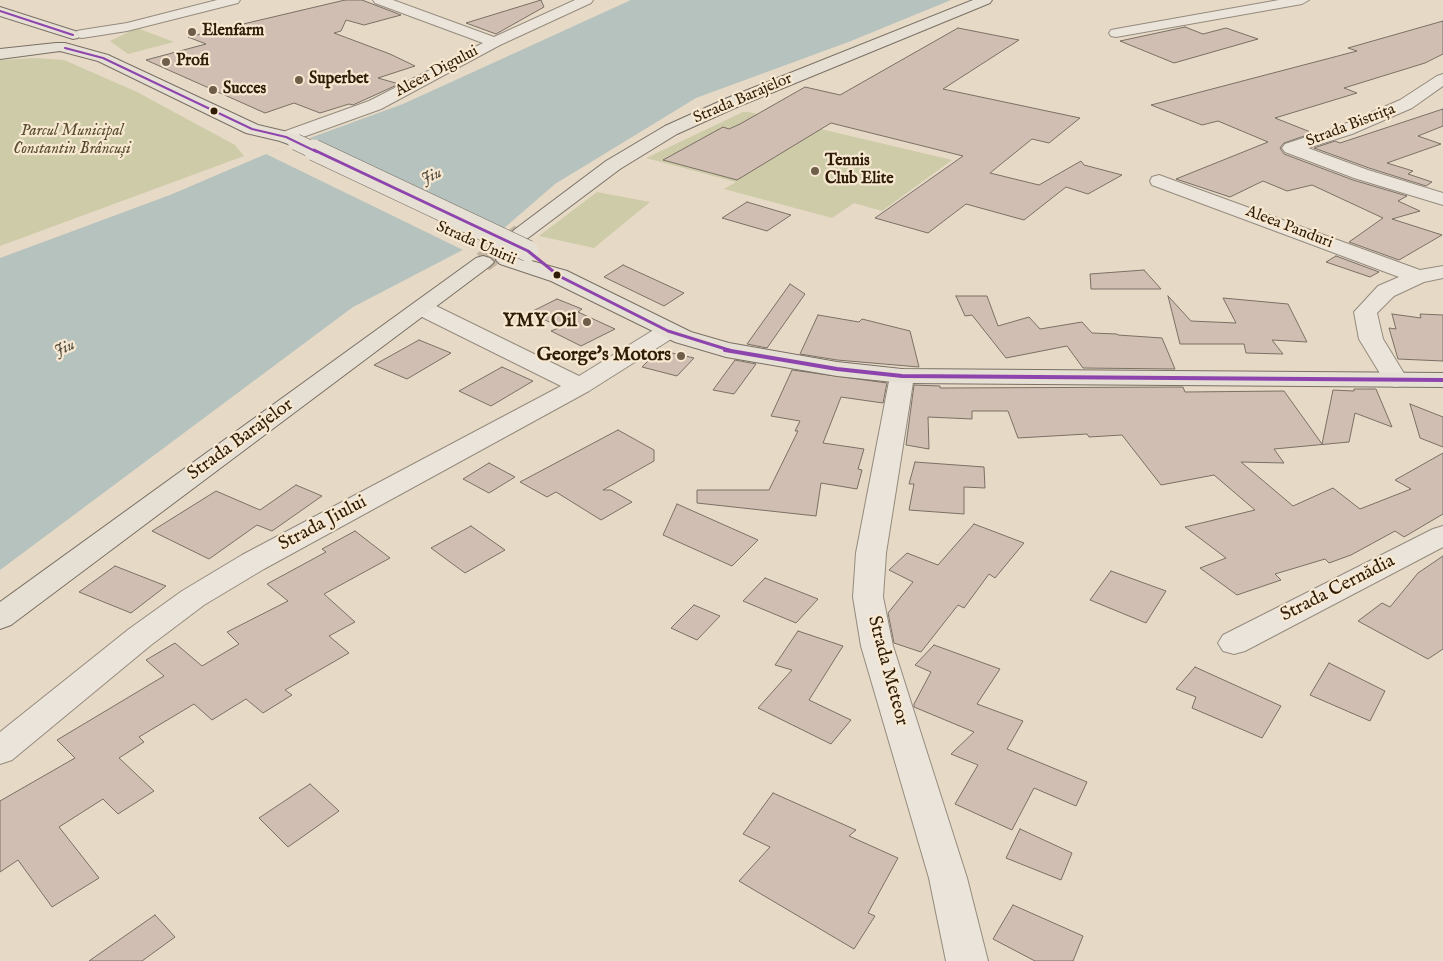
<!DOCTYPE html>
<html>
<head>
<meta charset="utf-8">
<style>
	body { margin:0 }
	canvas { display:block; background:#e6d9c6 }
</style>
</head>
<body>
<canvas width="1443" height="961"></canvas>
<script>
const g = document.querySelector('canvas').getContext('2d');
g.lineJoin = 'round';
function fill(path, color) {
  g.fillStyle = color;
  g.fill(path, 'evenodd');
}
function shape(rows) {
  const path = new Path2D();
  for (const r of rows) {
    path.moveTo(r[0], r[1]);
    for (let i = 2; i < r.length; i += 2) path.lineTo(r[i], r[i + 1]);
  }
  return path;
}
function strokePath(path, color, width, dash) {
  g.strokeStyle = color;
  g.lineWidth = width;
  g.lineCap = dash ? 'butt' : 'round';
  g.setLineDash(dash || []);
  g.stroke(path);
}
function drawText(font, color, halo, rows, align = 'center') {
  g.font = font + ' "IM FELL English",serif';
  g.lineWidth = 4.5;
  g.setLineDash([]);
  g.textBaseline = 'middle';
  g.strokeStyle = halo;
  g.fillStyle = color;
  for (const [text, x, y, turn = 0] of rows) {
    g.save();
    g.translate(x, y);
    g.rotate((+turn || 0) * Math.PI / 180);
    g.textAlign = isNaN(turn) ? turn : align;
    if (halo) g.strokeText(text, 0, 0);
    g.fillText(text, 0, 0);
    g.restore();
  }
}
const green = shape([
	[137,28,174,42,128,54,110,41],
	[35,58,64,60,137,92,235,145,244,156,0,246,0,60],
	[743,112,749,112,952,160,882,211,854,203,832,218,724,189,736,182,646,158],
	[597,192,650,202,594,248,539,236]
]);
const water = shape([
	[631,0,951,0,851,41,696,98,555,184,503,229,353,307,0,570,0,258,170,195,266,154,403,104]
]);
const pier = shape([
	[309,138,503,229,463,250,266,154]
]);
const building = shape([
	[345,0,362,0,401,15,364,25,346,20,341,31,334,33,390,54,415,66,378,78,399,84,353,105,349,104,320,113,294,103,265,113,146,60,206,44,188,37,345,0],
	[541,0,544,7,496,34,466,23,541,0],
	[1443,21,1443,54,1425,63,1344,88,1357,93,1275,118,1313,133,1284,143,1280,148,1284,154,1353,180,1407,196,1398,201,1420,211,1392,219,1442,235,1399,260,1349,242,1383,218,1312,185,1287,191,1263,181,1230,197,1176,179,1268,142,1218,121,1202,125,1151,105,1357,51,1348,48,1443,21],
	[1185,27,1203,34,1226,28,1258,39,1174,63,1120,41,1185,27],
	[958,28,1019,40,943,89,1080,118,1049,143,1032,139,990,173,1039,185,1081,161,1084,165,1122,175,1088,194,1066,187,1024,220,966,204,928,233,875,218,963,156,831,123,737,180,663,160,723,127,729,129,740,124,805,87,840,95,958,28],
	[1443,109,1443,126,1418,136,1441,144,1387,163,1413,171,1408,174,1432,182,1426,186,1369,168,1314,148,1335,141,1340,143,1443,109],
	[747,202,791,215,767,231,722,218,747,202],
	[1336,256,1379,272,1370,277,1326,262,1336,256],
	[623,265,684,293,664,306,604,277,623,265],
	[1144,270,1161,289,1091,289,1090,274,1144,270],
	[790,284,805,294,767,348,747,344,790,284],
	[956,296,987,296,998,326,1029,317,1040,329,1082,322,1092,333,1117,334,1118,335,1162,338,1175,369,1083,368,1067,346,1006,358,972,315,965,316,956,296],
	[1168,296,1191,321,1236,323,1223,298,1288,304,1307,342,1272,340,1283,354,1246,353,1244,344,1180,344,1168,296],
	[557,299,582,309,578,312,615,329,581,346,551,331,561,327,529,313,557,299],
	[1392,314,1421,318,1420,314,1443,315,1443,361,1398,359,1389,328,1396,329,1392,314],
	[818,315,859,322,862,319,910,331,919,367,837,360,800,354,818,315],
	[419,340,451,353,407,379,374,365,419,340],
	[659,350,694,358,677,376,642,367,659,350],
	[735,360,756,364,734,394,713,390,735,360],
	[502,367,533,381,491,406,459,391,502,367],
	[792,370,887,383,883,403,841,397,823,443,864,449,858,469,862,470,857,489,821,483,816,516,697,503,697,490,769,490,798,431,795,431,800,421,771,416,792,370],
	[914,385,940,386,940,388,1183,387,1185,392,1284,391,1322,444,1333,390,1354,391,1354,389,1376,389,1392,427,1355,413,1349,442,1274,449,1284,463,1241,462,1293,506,1333,488,1360,509,1411,489,1395,480,1443,453,1443,514,1404,537,1395,531,1351,555,1329,563,1325,559,1275,574,1281,580,1237,595,1200,568,1226,558,1185,527,1255,510,1214,475,1161,485,1122,435,1089,437,1087,434,1018,438,1008,411,972,411,972,419,928,417,929,449,906,445,914,385],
	[1410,404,1443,417,1443,447,1420,438,1410,404],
	[618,430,654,450,654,461,603,490,611,490,632,502,601,520,556,492,547,497,520,482,618,430],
	[915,462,984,467,985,488,964,487,964,514,909,510,914,484,909,484,915,462],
	[489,463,515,477,489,493,463,479,489,463],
	[296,485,322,496,272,531,257,525,209,559,152,531,216,491,260,510,296,485],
	[677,504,758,540,732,566,663,535,677,504],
	[974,524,1024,543,995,578,989,574,964,608,958,605,921,652,894,643,888,613,913,582,889,570,907,553,938,565,974,524],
	[471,526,505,550,465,573,431,548,471,526],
	[355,531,390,558,324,594,355,622,329,636,349,653,285,690,292,695,263,713,246,699,212,720,194,704,139,737,144,742,119,758,154,791,118,814,103,799,59,827,99,878,52,907,18,860,0,872,0,801,75,758,57,740,164,676,146,660,175,643,202,666,239,644,227,632,288,601,267,584,326,552,322,549,355,531],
	[1443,556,1443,649,1428,659,1358,621,1382,603,1390,607,1418,573,1443,556],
	[115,566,166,586,131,613,79,592,115,566],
	[1111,571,1166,591,1146,623,1090,600,1111,571],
	[765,578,818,599,796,623,743,601,765,578],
	[694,605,720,616,697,640,671,628,694,605],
	[798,631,843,646,809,700,851,720,831,744,758,708,792,670,775,665,798,631],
	[934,645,1000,669,977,704,1023,721,1007,749,1087,782,1076,806,1034,788,1012,830,955,804,978,765,951,754,974,732,914,707,914,704,931,672,915,665,934,645],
	[1329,663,1385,691,1370,721,1310,695,1329,663],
	[1195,667,1281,706,1262,738,1192,708,1196,697,1176,689,1195,667],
	[310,784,339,811,288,847,259,818,310,784],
	[773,793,856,830,849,836,898,858,868,913,875,916,854,949,739,881,770,847,743,834,773,793],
	[1020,829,1072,853,1061,880,1006,858,1020,829],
	[1013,905,1083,936,1073,961,1035,961,993,939,1013,905],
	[155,915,175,937,142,961,89,961,155,915]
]);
const majorTunnel = shape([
	[483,262,521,234]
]);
const minor = shape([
	[217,0,240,0,238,3,127,31,82,38,77,37,75,34,77,31,82,30,127,23,217,0],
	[373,0,393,0,494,37,575,0,593,0,591,3,500,45,381,109,292,141,286,142,280,141,277,137,280,133,369,101,483,43,375,3,373,0],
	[1279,0,1309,0,1302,4,1116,37,1111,36,1109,33,1111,30,1116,29,1279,0],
	[1443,74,1443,86,1412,108,1352,134,1308,148,1368,170,1443,193,1443,205,1354,178,1285,152,1282,148,1285,144,1340,126,1400,100,1437,76,1443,74],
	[1159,175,1420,270,1443,266,1443,278,1424,282,1394,296,1377,313,1383,339,1408,380,1405,385,1396,387,1387,385,1359,339,1354,312,1378,286,1399,277,1152,185,1150,181,1152,177,1159,175],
	[422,301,430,303,579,376,660,326,668,324,676,326,680,331,676,336,589,391,264,569,204,605,151,645,12,760,0,764,0,732,129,629,182,591,242,555,561,386,414,313,411,308,414,303,422,301],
	[902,369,911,371,914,376,886,553,883,597,893,646,967,878,988,961,946,961,929,878,861,646,853,597,856,553,890,376,893,371,902,369],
	[1443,526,1443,547,1245,651,1234,654,1223,651,1218,643,1223,635,1433,529,1443,526]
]);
const major = shape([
	[973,0,992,0,990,3,737,107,677,134,620,169,528,238,521,240,514,238,511,234,514,230,606,161,665,126,725,99,973,0],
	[0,7,78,32,80,35,78,38,73,39,0,16,0,7],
	[56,43,65,43,108,55,258,125,292,133,302,138,305,142,302,146,296,147,280,141,246,133,98,61,60,51,0,59,0,49,56,43],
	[507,254,567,271,691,332,729,343,837,362,902,369,1443,373,1443,387,902,383,837,376,726,357,675,342,551,281,500,264,496,260,500,256,507,254],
	[483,256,490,258,494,262,490,266,11,625,0,629,0,602,476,258,483,256]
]);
const majorBridgeFar1 = shape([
	[296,142,317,152]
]);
const majorBridge = shape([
	[314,150,528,251]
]);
const bus1Far2 = shape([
	[0,11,73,35],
	[65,48,103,58,252,129,286,137,317,152]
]);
const bus1Far1 = shape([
	[314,150,528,251,559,276,668,331,732,351]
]);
const bus1 = shape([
	[725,350,837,369,902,376,1443,380]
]);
const markers = [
	[192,32,5,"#6f5e4a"],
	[166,62,5,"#6f5e4a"],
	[299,80,5,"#6f5e4a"],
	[213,90,5,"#6f5e4a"],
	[214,111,4.5,"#2f1c07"],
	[815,171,5,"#6f5e4a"],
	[557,275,4.5,"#2f1c07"],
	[587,322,5,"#6f5e4a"],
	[681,356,5,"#6f5e4a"]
];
const farPoinames = [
	["Elenfarm",202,32],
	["Profi",176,62],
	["Superbet",309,80],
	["Succes",223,90],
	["Tennis",825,162],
	["Club Elite",825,180]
];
const farStreetnames = [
	["Aleea Digului",437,72,-28],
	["Strada Barajelor",743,99,-23],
	["Strada Bistrița",1351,126,-21],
	["Aleea Panduri",1289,228,21],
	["Strada Unirii",476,244,24]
];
const farParknames = [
	["Parcul Municipal",72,132],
	["Constantin Brâncuși",72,150]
];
const farWaternames = [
	["Jiu",432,177,-25],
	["Jiu",65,349,-25]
];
const poiNames = [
	["YMY Oil",577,322],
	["George's Motors",671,356]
];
const streetNames = [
	["Strada Barajelor",241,440,-36],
	["Strada Jiului",323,524,-28],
	["Strada Cernădia",1338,589,-27],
	["Strada Meteor",887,671,75]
];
fill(green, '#cecba8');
fill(water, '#b5c2be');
fill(pier, '#e6d9c6');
fill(building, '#d1beb3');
strokePath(building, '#7a7064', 1);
strokePath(majorTunnel, '#c1b3a0', 21, [21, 11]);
strokePath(minor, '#958b7d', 2);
strokePath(major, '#7a7064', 2);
fill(minor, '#eae4da');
fill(major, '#e6dfd4');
strokePath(majorBridgeFar1, '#7a7064', 17, []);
strokePath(majorBridge, '#7a7064', 22, []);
strokePath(majorBridgeFar1, '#e6dfd4', 16);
strokePath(majorBridge, '#e6dfd4', 21);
strokePath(bus1Far2, '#8e44ad', 2);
strokePath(bus1Far1, '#8e44ad', 3);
strokePath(bus1, '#8e44ad', 4);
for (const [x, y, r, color] of markers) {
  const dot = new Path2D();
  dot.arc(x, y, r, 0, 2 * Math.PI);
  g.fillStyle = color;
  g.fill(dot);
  strokePath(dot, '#f7e8d2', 2);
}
drawText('bold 16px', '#2f1c07', '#f7e8d2', farPoinames, 'left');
drawText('16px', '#2f1c07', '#f7e8d2', farStreetnames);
drawText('italic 16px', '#594d30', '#f7e8d2', farParknames);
drawText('italic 16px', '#514b3d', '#f7e8d2', farWaternames);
drawText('bold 19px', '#2f1c07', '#f7e8d2', poiNames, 'right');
drawText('19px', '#2f1c07', '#f7e8d2', streetNames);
</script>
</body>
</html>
